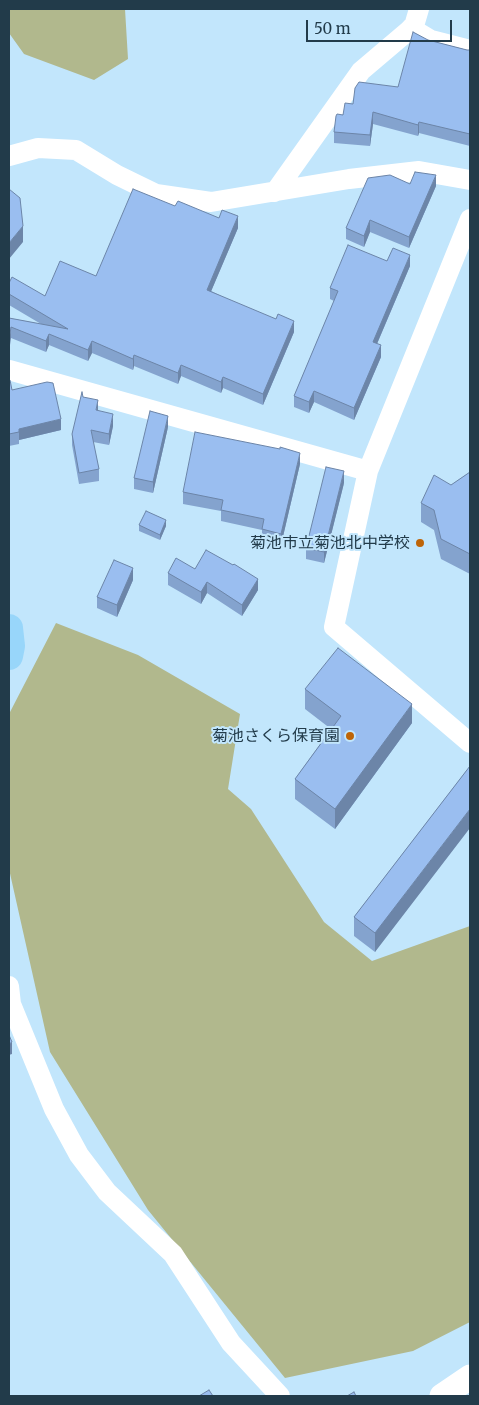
<!DOCTYPE html>
<html>
<head>
<meta charset="utf-8">
<style>
	body { margin:0 }
	#map { position:relative; width:479px; height:1405px; overflow:hidden; background:#c2e6fc; font-family:Merriweather,serif }
	canvas { display:block }
	.frame { position:absolute; inset:0; border:10px solid #223b4a; pointer-events:none }
	.scale { position:absolute; left:306px; top:20px; width:146px; height:22px; box-sizing:border-box; border:2px solid #223b4a; border-top:0; padding-left:6px; font-size:15px; line-height:18px; white-space:nowrap; color:#223b4a; -webkit-text-stroke:4px #c2e6fc; paint-order:stroke }
</style>
</head>
<body>
<div id="map">
<canvas width="479" height="1405"></canvas>
<div class="frame"></div>
<div class="scale">50 m</div>
</div>
<script>
const g = document.querySelector('canvas').getContext('2d');
g.lineJoin = 'round';
function fill(path, color) {
  g.fillStyle = color;
  g.fill(path, 'evenodd');
}
function shape(rows) {
  const path = new Path2D();
  for (const r of rows) {
    path.moveTo(r[0], r[1]);
    for (let i = 2; i < r.length; i += 2) path.lineTo(r[i], r[i + 1]);
  }
  return path;
}
function strokePath(path, color, width, dash) {
  g.strokeStyle = color;
  g.lineWidth = width;
  g.lineCap = dash ? 'butt' : 'round';
  g.setLineDash(dash || []);
  g.stroke(path);
}
function drawText(font, color, halo, rows, align = 'center') {
  g.font = font + ' Merriweather,"Noto Sans JP",serif';
  g.lineWidth = 4;
  g.setLineDash([]);
  g.textBaseline = 'middle';
  g.strokeStyle = halo;
  g.fillStyle = color;
  for (const [text, x, y, turn = 0] of rows) {
    g.save();
    g.translate(x, y);
    g.rotate((+turn || 0) * Math.PI / 180);
    g.textAlign = isNaN(turn) ? turn : align;
    if (halo) g.strokeText(text, 0, 0);
    g.fillText(text, 0, 0);
    g.restore();
  }
}
const green = shape([
	[9,9,125,9,128,59,94,80,24,54,9,33],
	[56,623,138,655,240,714,228,789,251,809,324,922,372,961,470,926,470,1322,413,1351,285,1378,148,1210,50,1052,9,869,9,714]
]);
const minor = shape([
	[411,28,431,40,470,50],
	[9,156,38,148,76,150,117,175,156,194,211,202,349,179,419,171,470,180],
	[275,192,361,71,414,26,419,9],
	[9,370,368,471,470,219],
	[368,471,334,627,470,743],
	[9,986,11,1004,54,1109,79,1155,107,1192,173,1254,231,1343,280,1396]
]);
const tertiary = shape([
	[442,1396,470,1377]
]);
const trunk = shape([
	[9,628,11,646,9,656]
]);
const wall = shape([
	[428,40,467,50,470,50,470,146,419,133,418,136,373,124,370,146,334,143,334,132,343,115,353,104,398,87],
	[410,184,436,186,409,248,370,232,364,247,346,239,346,228],
	[175,206,238,228,211,291,294,332,263,405,223,388,221,393,181,376,178,384,134,366,133,370,92,353,88,361,49,345,46,352,11,338,9,318,41,324,9,305,9,283,45,296,96,276],
	[387,261,410,266,377,344,381,357,354,420,314,402,309,413,294,407,294,396,334,301,330,299,330,288],
	[9,380,12,390,61,430,19,440,19,444,9,446],
	[83,397,113,426,109,445,93,442,99,469,99,481,79,484,72,445,72,434],
	[168,427,153,493,134,489,134,478],
	[300,464,281,545,262,541,262,530,221,521,221,511,183,504,183,492],
	[470,472,470,574,441,559,434,530,421,522,421,503,451,485],
	[344,483,324,563,306,559,306,548],
	[139,525,166,526,160,540,139,531],
	[195,569,258,590,242,616,207,593,201,604,168,585,168,573],
	[133,580,117,617,97,608,97,597],
	[305,689,412,723,335,829,295,799,295,779,331,729,305,709],
	[470,766,375,952,354,936,354,917]
]);
const shadedWall = shape([
	[373,112,373,124,370,146,370,135],
	[419,122,419,133,418,136,418,125],
	[436,175,436,186,409,248,409,237],
	[238,216,238,228,207,301,207,290],
	[370,220,370,232,364,247,364,236],
	[23,226,23,242,9,259,9,243],
	[410,255,410,266,373,353,373,342],
	[294,321,294,332,263,405,263,394],
	[11,327,11,338,9,352,9,341],
	[49,334,49,345,46,352,46,341],
	[92,341,92,353,88,361,88,350],
	[381,345,381,357,354,420,354,408],
	[134,355,134,366,133,370,133,359],
	[181,365,181,376,178,384,178,373],
	[223,377,223,388,221,393,221,382],
	[314,391,314,402,309,413,309,402],
	[98,400,98,411,96,410],
	[113,414,113,426,109,445,109,434],
	[168,416,168,427,153,493,153,482],
	[61,419,61,430,19,440,19,429],
	[300,453,300,464,281,545,281,534],
	[344,471,344,483,324,563,324,552],
	[166,520,166,526,160,540,160,535],
	[133,568,133,580,117,617,117,605],
	[258,579,258,590,242,616,242,605],
	[207,582,207,593,201,604,201,592],
	[412,704,412,723,335,829,335,809],
	[470,809,470,828,375,952,375,933],
	[12,1042,12,1054,9,1055,9,1044]
]);
const building = shape([
	[413,32,428,40,467,50,470,50,470,134,419,122,418,125,373,112,370,135,334,132,336,116,337,114,343,115,345,103,353,104,355,88,359,82,398,87,413,32],
	[415,172,436,175,409,237,370,220,364,236,346,228,368,178,390,175,410,184,415,172],
	[9,189,20,198,23,226,9,243,9,189],
	[133,189,175,206,178,201,219,218,222,210,238,216,207,290,276,319,278,314,294,321,263,394,223,377,221,382,181,365,178,373,134,355,133,359,92,341,88,350,49,334,46,341,11,327,9,341,9,318,68,329,9,294,9,283,12,277,45,296,60,261,96,276,133,189],
	[348,245,387,261,393,248,410,255,373,342,381,345,354,408,314,391,309,402,294,396,338,291,330,288,348,245],
	[9,380,10,380,12,390,47,382,53,383,61,419,19,429,19,432,9,434,9,380],
	[82,392,83,397,98,400,96,410,113,414,109,434,91,430,99,469,79,473,72,434,82,392],
	[150,411,168,416,153,482,134,478,150,411],
	[195,432,280,449,280,447,300,453,281,534,262,529,264,519,221,510,223,500,183,492,195,432],
	[326,467,344,471,324,552,306,548,326,467],
	[470,472,470,554,441,539,434,510,421,503,434,475,451,485,470,472],
	[146,511,166,520,160,535,139,525,146,511],
	[206,550,233,565,234,564,258,579,242,605,207,582,201,592,168,573,176,558,195,569,206,550],
	[114,560,133,568,117,605,97,597,114,560],
	[338,648,412,704,335,809,295,779,341,716,305,689,338,648],
	[470,766,470,809,375,933,354,917,470,766],
	[9,1035,12,1042,9,1044,9,1035],
	[209,1390,213,1396,199,1396,209,1390],
	[354,1392,356,1396,347,1396,354,1392]
]);
const markers = [
	[420,543,5,"#be6407"],
	[350,736,5,"#be6407"]
];
const poiNames = [
	["菊池市立菊池北中学校",410,543],
	["菊池さくら保育園",340,736]
];
fill(green, '#b1b88d');
strokePath(minor, '#fff', 20);
strokePath(tertiary, '#fff', 25);
strokePath(trunk, '#98d6fa', 28);
fill(wall, '#84a3ce');
fill(shadedWall, '#6c85a8');
fill(building, '#9abef0');
strokePath(building, '#6c85a8', 1);
for (const [x, y, r, color] of markers) {
  const dot = new Path2D();
  dot.arc(x, y, r, 0, 2 * Math.PI);
  g.fillStyle = color;
  g.fill(dot);
  strokePath(dot, '#c2e6fc', 2);
}
drawText('16px', '#223b4a', '#c2e6fc', poiNames, 'right');
</script>
</body>
</html>
